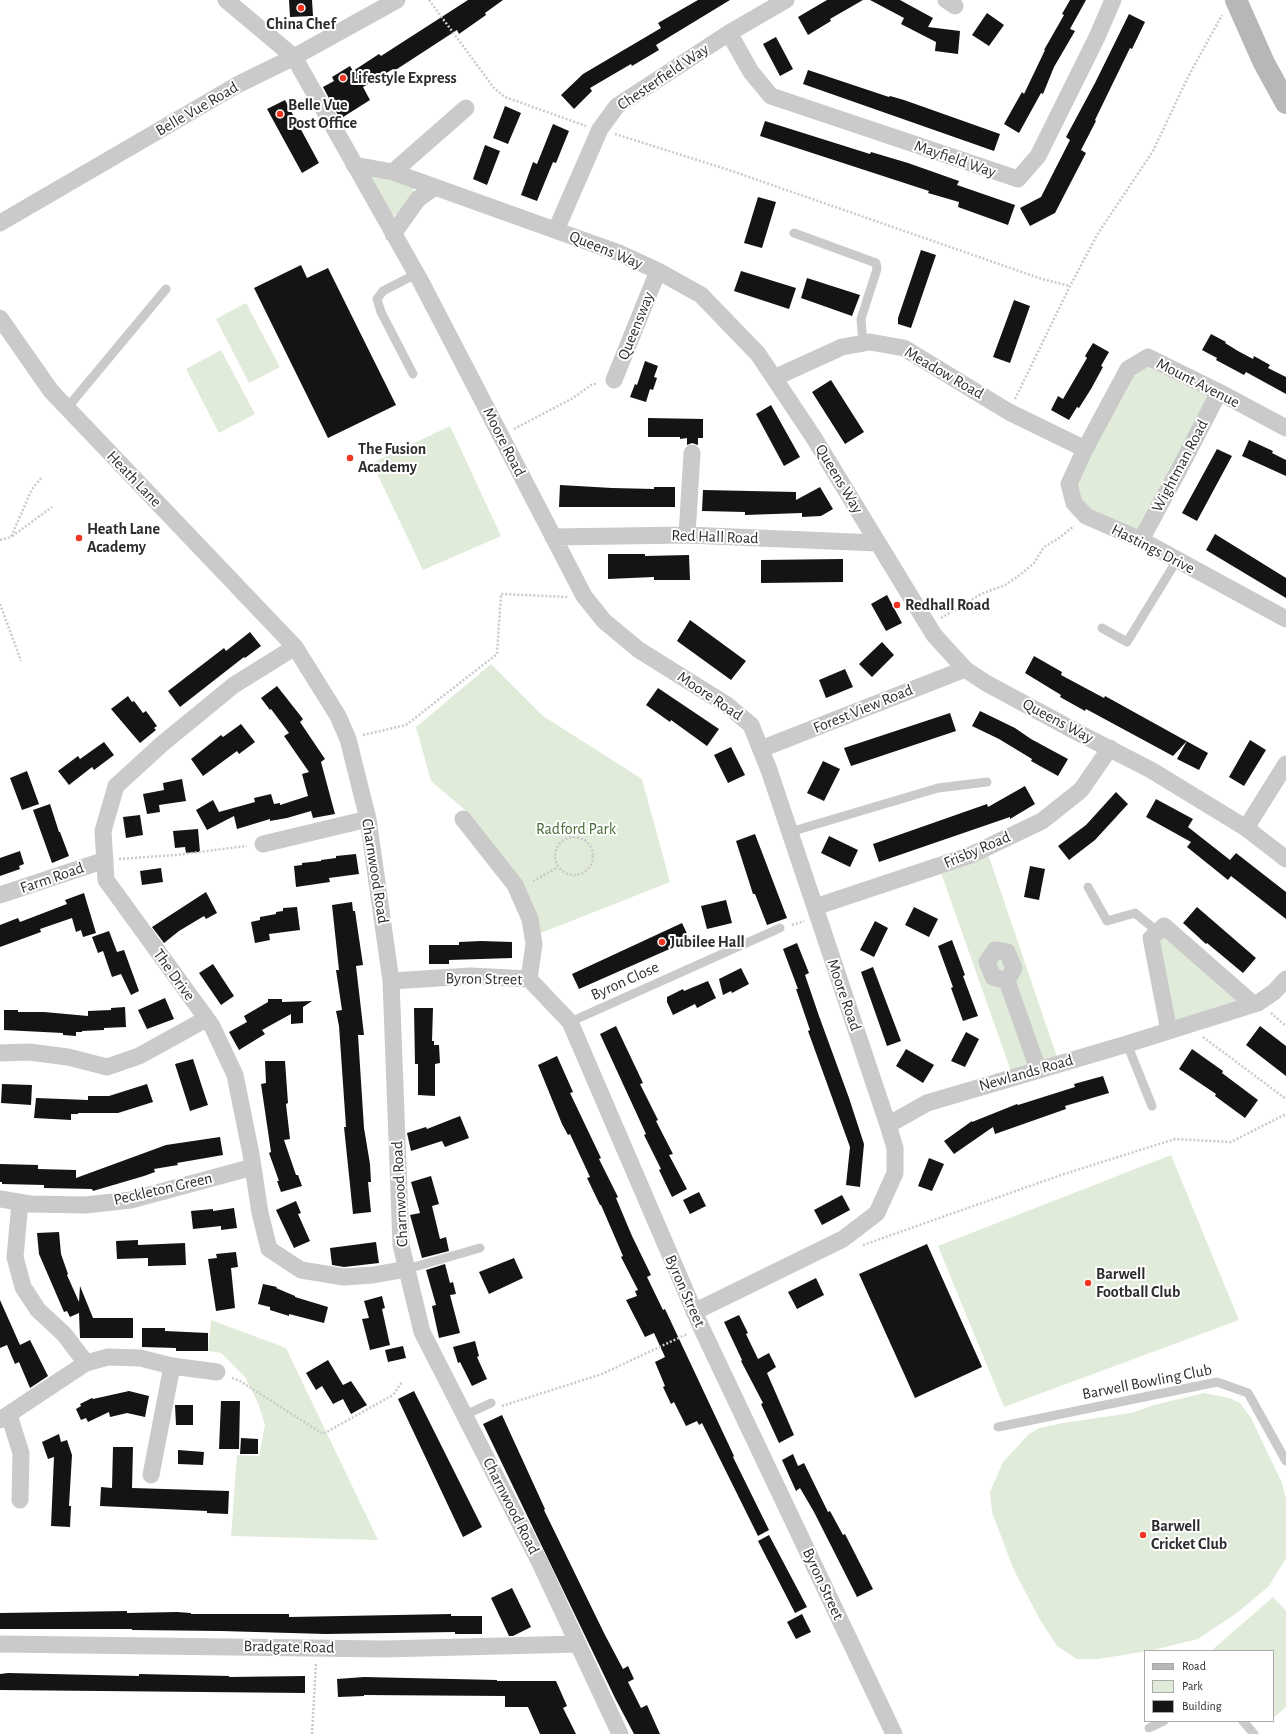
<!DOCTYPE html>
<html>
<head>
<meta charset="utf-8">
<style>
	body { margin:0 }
	#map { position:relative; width:1286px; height:1734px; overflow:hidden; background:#fff; font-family:"Alegreya Sans",sans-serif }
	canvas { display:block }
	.legend { position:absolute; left:1144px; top:1650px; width:130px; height:72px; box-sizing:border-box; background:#fff; border:1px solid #ababab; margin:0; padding:5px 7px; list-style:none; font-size:12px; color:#2d2d2d }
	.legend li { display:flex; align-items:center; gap:8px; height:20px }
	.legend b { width:20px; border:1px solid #ababab }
</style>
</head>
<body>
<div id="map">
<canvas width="1286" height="1734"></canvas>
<ul class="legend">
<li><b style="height:5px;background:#b7b7b7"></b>Road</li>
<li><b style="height:11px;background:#e0ecd9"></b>Park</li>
<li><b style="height:11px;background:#141414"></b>Building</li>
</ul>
</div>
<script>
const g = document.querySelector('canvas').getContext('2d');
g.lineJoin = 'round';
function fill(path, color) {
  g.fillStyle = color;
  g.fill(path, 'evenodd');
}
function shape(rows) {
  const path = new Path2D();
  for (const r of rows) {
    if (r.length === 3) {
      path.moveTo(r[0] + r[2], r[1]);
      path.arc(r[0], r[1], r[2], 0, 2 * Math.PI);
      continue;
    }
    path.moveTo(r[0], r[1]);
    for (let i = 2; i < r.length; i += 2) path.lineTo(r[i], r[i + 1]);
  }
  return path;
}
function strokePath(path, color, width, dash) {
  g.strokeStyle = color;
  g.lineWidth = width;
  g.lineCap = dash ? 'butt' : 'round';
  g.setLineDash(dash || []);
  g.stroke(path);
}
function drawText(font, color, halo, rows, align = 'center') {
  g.font = font + ' "Alegreya Sans",sans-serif';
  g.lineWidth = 4;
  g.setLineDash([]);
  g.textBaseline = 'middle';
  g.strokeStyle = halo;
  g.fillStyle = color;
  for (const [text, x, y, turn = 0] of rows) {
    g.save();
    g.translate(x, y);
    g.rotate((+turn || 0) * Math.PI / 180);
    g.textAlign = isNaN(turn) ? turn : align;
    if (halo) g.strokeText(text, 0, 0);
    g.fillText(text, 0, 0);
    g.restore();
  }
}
const green = shape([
	[372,170,413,185,414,192,396,215,386,216,366,178],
	[246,303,280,367,249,383,216,319],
	[221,350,255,414,219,433,186,369],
	[1148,357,1219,392,1141,540,1074,503,1085,449,1128,369],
	[450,426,501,536,423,570,372,463],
	[491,664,543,716,642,779,670,882,541,933,466,815,465,810,431,781,416,727],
	[986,848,1058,1060,1013,1077,940,870],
	[1164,926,1258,1003,1169,1031,1151,938],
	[1171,1155,1239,1320,1004,1407,938,1246],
	[211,1320,286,1348,378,1540,231,1536,237,1455,259,1456,265,1425,258,1403,245,1377,221,1353,208,1351],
	[1204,1393,1229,1398,1240,1403,1251,1418,1282,1483,1286,1499,1286,1558,1269,1586,1237,1613,1198,1639,1154,1650,1098,1659,1077,1659,1057,1646,1040,1620,1013,1568,992,1512,990,1492,1003,1462,1029,1434,1039,1428,1063,1423,1131,1413,1154,1405],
	[1273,1597,1286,1611,1286,1707,1273,1718,1273,1651,1211,1651]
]);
const building = shape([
	[289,0,312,0,313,16,290,17],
	[468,0,503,0,485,13,486,15,459,34,457,30,394,71,393,69,363,87,370,100,340,119,323,87,334,81,332,77,350,66,353,71,379,54,381,56],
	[698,0,730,0,656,45,659,50,632,66,631,64,590,88,592,91,574,109,561,95,583,74,661,28,658,23],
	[827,0,863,0,830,19,831,21,808,35,798,17],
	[870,0,900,0,933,18,928,27,960,31,958,54,935,51,936,42,901,24,904,18],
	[1070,0,1086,0,1070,29,1075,31,1054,67,1043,94,1041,93,1019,133,1004,124,1022,92,1024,94,1045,50,1044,50,1064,15,1062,14],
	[987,13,1004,25,989,46,972,35],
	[1129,14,1145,22,1132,49,1130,48,1095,120,1096,121,1081,150,1086,153,1055,213,1030,226,1020,208,1041,197,1070,140,1066,137,1095,83],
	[776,37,793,69,780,76,763,44],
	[808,70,889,97,890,96,904,100,1000,134,994,151,803,84],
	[285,100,319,163,302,173,267,109],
	[505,106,521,113,508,144,493,138],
	[765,121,870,154,871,152,908,163,959,181,957,185,1015,205,1008,225,958,207,959,202,928,193,929,191,760,136],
	[553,124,569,131,556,163,553,162,537,201,521,195,533,162,537,164],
	[485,145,500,151,487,185,473,179],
	[758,197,776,202,762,248,744,243],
	[921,250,936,255,911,328,898,324,898,318],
	[301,265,307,278,328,268,396,405,328,438,254,288],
	[741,271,796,288,789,309,734,291],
	[807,278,860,295,852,316,801,298],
	[1014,300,1030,306,1010,363,993,357],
	[1211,334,1226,342,1225,343,1238,351,1253,359,1254,356,1270,365,1268,368,1286,377,1286,394,1246,372,1244,375,1216,360,1217,358,1202,350],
	[1093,343,1109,352,1101,366,1103,367,1091,389,1079,408,1077,407,1069,420,1051,410,1058,396,1063,399,1087,358,1085,356],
	[645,361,658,366,654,377,657,378,653,390,650,389,646,402,630,397,635,384,637,385],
	[831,380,864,432,845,444,812,392],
	[771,405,800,457,784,466,756,414],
	[648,418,703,419,703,438,698,438,698,445,692,443,687,445,687,438,680,439,680,437,648,437],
	[1249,440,1273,451,1272,453,1286,460,1286,476,1242,456],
	[1217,449,1232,456,1197,521,1182,513],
	[560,485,612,488,654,489,654,487,675,487,675,507,559,507],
	[820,487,833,509,821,516,802,517,802,513,745,515,745,512,702,511,703,490,796,492,796,500],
	[1215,534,1286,578,1286,598,1206,550],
	[608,554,645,554,645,556,689,555,690,580,654,580,654,577,608,579],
	[843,559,843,582,761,583,761,560],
	[887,595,902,623,886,631,871,604],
	[690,620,746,661,731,680,677,641],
	[250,632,261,646,245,658,244,657,180,707,168,691,224,648,226,651],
	[882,642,894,655,872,677,859,664],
	[1034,656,1062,672,1061,675,1104,698,1105,696,1208,753,1199,770,1177,759,1187,741,1173,756,1086,709,1085,711,1060,697,1061,695,1025,673],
	[845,669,853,687,826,698,819,680],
	[277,686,303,719,300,722,325,759,321,762,335,814,313,818,311,811,287,818,270,821,270,819,237,829,234,816,207,830,196,810,213,800,219,812,255,802,254,798,271,794,274,804,280,803,280,805,308,796,302,774,309,772,284,736,289,733,271,709,270,710,261,698],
	[658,688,719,729,707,746,671,720,670,722,646,705],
	[128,696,132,702,134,701,143,713,146,711,157,726,154,728,156,730,140,743,111,709],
	[980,711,1015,728,1031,739,1068,759,1058,776,1031,761,1032,759,999,739,972,726],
	[950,713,956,731,851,766,844,748],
	[241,724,255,742,239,754,237,751,203,776,191,759,221,735,223,737],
	[1250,740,1266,750,1244,786,1229,777],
	[104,742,114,755,94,770,92,767,69,785,58,771,78,756,80,759],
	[731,747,745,775,728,783,714,755],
	[823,761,840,769,824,801,807,793],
	[27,771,39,804,22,810,10,778],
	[182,779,186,801,159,805,160,812,147,814,143,794,164,790,163,783],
	[1025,786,1035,804,1010,819,1010,817,879,862,873,844,987,804,988,807],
	[1116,792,1128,804,1095,840,1069,860,1058,846,1086,825],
	[1156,799,1193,819,1188,827,1230,860,1236,853,1286,892,1286,919,1231,876,1228,880,1187,847,1191,842,1146,817],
	[50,804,59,832,60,832,69,856,52,863,33,810],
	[140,815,143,835,126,838,123,817],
	[198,829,200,852,186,853,185,847,175,848,173,831],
	[755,834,787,918,767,925,755,894,753,894,736,841],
	[829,836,858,850,850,867,821,853],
	[20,851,24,864,19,866,20,869,0,876,0,858],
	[356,854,359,874,329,878,330,882,296,887,294,866,302,865,302,863,321,861,321,860,336,858,336,856],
	[1030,866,1045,869,1039,900,1024,897],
	[161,868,163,882,142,885,140,871],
	[206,892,217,913,206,919,204,916,179,931,164,943,152,927],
	[84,893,96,933,83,937,81,930,76,932,72,918,40,929,41,932,0,947,0,925,18,918,20,922,67,904,65,900],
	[726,900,732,923,707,929,701,906],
	[352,902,353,911,355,911,363,965,356,966,364,1035,358,1035,364,1128,370,1164,371,1182,368,1182,371,1212,353,1214,344,1127,346,1127,339,1026,336,1011,342,1010,336,970,339,970,332,905],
	[297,907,300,930,269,934,270,940,255,943,251,922,260,920,260,917,276,914,276,912,283,911,283,908],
	[914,907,938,919,929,937,905,925],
	[1197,907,1256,958,1243,973,1207,943,1206,944,1183,923],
	[875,921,888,928,874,957,860,950],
	[682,923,690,940,579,989,572,974],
	[109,931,117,952,124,950,139,991,131,995,121,974,112,977,103,951,98,953,92,937],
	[952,940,965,975,963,976,978,1016,963,1021,951,988,953,987,938,946],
	[481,941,512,942,512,958,449,960,449,964,429,964,429,945,459,945,459,942],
	[797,943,809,973,805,975,819,1016,849,1098,864,1144,860,1187,846,1185,850,1147,808,1031,810,1030,796,989,798,989,783,949],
	[213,964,234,996,221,1005,199,973],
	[873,967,901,1041,887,1046,861,972],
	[741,968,749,984,732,993,731,991,723,995,719,979],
	[708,981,716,998,697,1008,695,1004,673,1015,667,1002,667,997,683,989,684,991],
	[165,998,174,1019,147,1029,138,1010],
	[268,999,282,999,282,1002,312,1001,303,1007,303,1023,291,1024,291,1014,262,1030,265,1034,239,1050,229,1032,247,1022,244,1016,268,1002],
	[125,1007,126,1027,104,1028,104,1030,82,1031,82,1032,76,1032,76,1036,63,1035,63,1033,4,1030,4,1010,18,1010,18,1012,44,1012,88,1016,88,1011,111,1010,111,1008],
	[414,1008,433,1008,432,1041,434,1041,434,1045,439,1045,440,1063,435,1064,435,1096,418,1095,418,1064,415,1064],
	[616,1026,643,1083,640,1084,658,1120,656,1121,673,1154,669,1155,687,1189,672,1197,659,1170,661,1169,644,1135,646,1134,600,1034],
	[1260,1026,1286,1046,1286,1076,1246,1045],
	[966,1032,979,1039,965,1067,951,1061],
	[906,1049,934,1065,923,1083,896,1066],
	[1192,1049,1223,1071,1222,1073,1258,1100,1245,1118,1215,1096,1216,1094,1179,1069],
	[557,1056,573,1092,570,1093,601,1158,599,1159,618,1197,616,1198,632,1236,651,1275,647,1277,663,1310,665,1309,734,1456,733,1457,769,1530,758,1536,702,1423,699,1425,697,1421,686,1426,674,1402,671,1404,663,1387,665,1386,655,1362,665,1357,654,1333,645,1337,626,1300,637,1296,635,1291,638,1290,621,1257,623,1256,601,1205,600,1205,587,1178,590,1177,570,1134,568,1135,562,1124,538,1065],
	[193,1059,208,1105,190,1111,175,1064],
	[265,1061,285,1061,288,1103,286,1104,290,1139,284,1140,296,1175,298,1175,302,1186,281,1192,277,1181,279,1181,269,1153,271,1152,261,1084,266,1083],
	[1103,1076,1109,1093,1065,1106,1066,1109,995,1134,993,1127,954,1154,944,1141,972,1121,972,1122,1017,1104,1018,1105,1075,1087,1074,1084],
	[2,1084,32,1085,31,1105,1,1103],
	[147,1084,153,1102,118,1113,78,1113,78,1114,71,1114,71,1120,34,1118,36,1098,88,1100,88,1096,109,1096],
	[460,1116,469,1138,445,1147,442,1141,411,1151,407,1133,426,1127,427,1129],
	[220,1137,223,1155,177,1163,178,1165,154,1169,155,1172,144,1176,93,1191,92,1189,44,1188,44,1185,2,1184,2,1182,0,1182,0,1164,38,1165,38,1169,76,1170,76,1178,166,1145],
	[929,1158,944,1164,932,1191,918,1186],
	[431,1176,439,1204,432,1206,440,1239,446,1237,449,1251,422,1258,410,1215,420,1213,411,1182],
	[699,1192,706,1206,690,1214,683,1200],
	[842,1195,850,1210,822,1225,814,1210],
	[296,1201,301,1213,298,1214,310,1241,294,1248,276,1210],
	[234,1208,237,1228,221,1230,221,1226,193,1229,191,1211,213,1209,213,1211],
	[59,1232,61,1254,68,1274,67,1275,79,1302,80,1286,93,1318,133,1318,133,1338,80,1338,79,1313,70,1317,67,1311,64,1312,39,1254,37,1233],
	[138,1240,138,1245,185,1243,186,1265,148,1266,148,1258,117,1259,116,1241],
	[376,1242,379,1263,344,1267,332,1265,330,1248],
	[927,1244,982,1367,915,1398,859,1274],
	[236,1252,238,1267,231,1268,235,1308,216,1311,208,1259,217,1258,216,1254],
	[514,1258,523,1278,489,1294,479,1272],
	[445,1264,450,1283,453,1282,456,1294,450,1295,460,1333,439,1338,432,1306,436,1305,426,1270],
	[816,1278,824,1295,797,1309,788,1292],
	[263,1284,277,1287,276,1288,295,1296,295,1297,328,1307,324,1323,289,1314,289,1316,270,1310,270,1307,258,1304],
	[382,1296,385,1308,382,1309,390,1345,370,1350,362,1319,369,1318,364,1301],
	[0,1300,20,1345,30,1340,48,1376,30,1388,19,1362,15,1364,7,1345,0,1348],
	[739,1315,748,1333,746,1334,758,1359,769,1353,776,1367,767,1373,794,1435,779,1443,761,1404,763,1403,741,1361,742,1360,724,1322],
	[142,1328,165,1328,165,1331,208,1333,208,1351,176,1351,176,1348,142,1347],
	[475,1341,479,1356,477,1357,487,1379,472,1386,460,1362,458,1363,453,1347],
	[403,1346,406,1358,388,1362,385,1350],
	[328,1360,343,1385,351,1381,367,1405,351,1414,343,1399,333,1404,322,1386,316,1390,306,1373],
	[129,1391,149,1396,145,1417,127,1413,110,1417,109,1412,88,1422,86,1418,81,1420,76,1409,81,1406,80,1404,92,1398,93,1399],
	[414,1391,482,1527,463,1537,398,1399],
	[221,1401,240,1401,239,1449,219,1449],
	[175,1405,193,1405,193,1425,176,1425],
	[502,1415,545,1509,544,1510,605,1635,623,1669,628,1666,634,1679,628,1682,641,1708,647,1705,660,1734,634,1734,615,1698,483,1424],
	[59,1434,61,1442,67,1440,72,1455,69,1506,71,1506,70,1527,51,1526,54,1457,48,1459,42,1442],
	[241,1438,258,1439,258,1454,240,1454],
	[113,1447,133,1447,132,1488,229,1491,228,1514,207,1513,207,1511,100,1506,101,1487,112,1488],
	[178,1450,204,1452,203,1465,178,1464],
	[793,1454,798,1466,804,1463,828,1512,830,1511,843,1535,845,1534,873,1589,857,1597,814,1512,800,1488,796,1491,782,1460],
	[769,1535,807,1607,795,1613,758,1541],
	[512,1588,531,1627,513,1636,509,1636,491,1598],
	[127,1611,127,1613,177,1612,191,1613,191,1614,289,1614,289,1617,451,1614,451,1616,482,1616,482,1634,455,1634,455,1632,326,1634,221,1631,132,1630,132,1629,0,1629,0,1613],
	[802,1614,811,1632,796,1639,787,1622],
	[8,1673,139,1676,139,1674,229,1676,229,1677,305,1676,305,1693,0,1690,0,1674],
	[364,1677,497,1680,497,1681,556,1681,567,1706,563,1708,576,1734,540,1734,528,1707,505,1707,505,1696,364,1695,364,1696,338,1697,337,1679]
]);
const path = shape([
	[429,0,494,88,505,97,586,126],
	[615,134,729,170,1042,279,1070,286],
	[1015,399,1070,286,1097,235,1153,151,1188,77,1222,15],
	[514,429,573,398,591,385,598,383],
	[41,478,32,489,11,537,52,507],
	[0,540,11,537],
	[0,604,21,661],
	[941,618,981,594,1005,585,1020,575,1034,563,1044,547,1059,538,1074,526],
	[363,735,406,725,497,654,501,594,568,597],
	[574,856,19],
	[119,859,176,855,247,846],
	[533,881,558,867],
	[792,925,804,921],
	[1271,1013,1286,1026],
	[1203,1037,1286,1099],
	[863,1245,1061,1175,1175,1139,1231,1142,1286,1114],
	[232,1378,240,1381,323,1434,393,1395,402,1382],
	[502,1406,602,1374,687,1334],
	[312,1734,316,1663]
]);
const lane = shape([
	[794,233,876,263,877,269,861,319,863,343],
	[413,374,381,312,377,299,383,291,416,274],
	[67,408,166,289],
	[1102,628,1127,642,1177,560],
	[790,832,938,788,987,782],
	[1088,887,1107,921,1135,913,1158,932],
	[570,1022,780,928],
	[1127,1044,1152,1106],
	[407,1269,480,1248],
	[465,1415,491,1403],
	[998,1427,1217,1382,1248,1393,1286,1461],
	[1243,1721,1254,1734],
	[1149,1728,1164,1721]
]);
const street = shape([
	[226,0,294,57,421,282,584,596,604,621,639,650,727,705,751,725,769,770,888,1125,895,1148,895,1173,877,1213,843,1239,694,1312],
	[946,0,955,6],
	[729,33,751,72,771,96,1018,179,1038,156,1097,37,1113,0],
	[354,165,393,172,619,253,658,271,701,295,758,354,814,438,934,635,965,669,986,683,1073,730,1151,770,1246,828,1286,859],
	[393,172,466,108],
	[0,223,237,85,294,57,397,0],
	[556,230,600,129,617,106,729,33,786,0],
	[393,234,418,199,435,187],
	[0,318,51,391,295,647,338,716,348,739,368,819,391,981,401,1245,422,1332,540,1563,620,1734],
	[774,378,842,347,870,342,904,348,1009,412,1085,449],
	[614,380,658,271],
	[1286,428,1219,392,1148,357,1128,369,1085,449,1069,484,1074,503,1086,516,1141,540,1286,619],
	[687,535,692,453],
	[553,537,687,535,877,543],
	[1141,540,1182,464,1219,392],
	[295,647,234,685,162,744,116,786,103,831,106,880,212,1026,235,1075,251,1154,260,1213,269,1249,301,1270,344,1277,373,1275,407,1269],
	[761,749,965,669],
	[463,819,515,885,530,919,534,944,529,979],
	[1246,828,1286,764],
	[263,844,368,819],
	[0,895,105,860],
	[815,907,971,855,1042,821,1081,790,1110,748],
	[391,981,471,976,529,979,570,1022,701,1327,894,1734],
	[1007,981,1014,968,1007,952,995,950,987,962,993,977,1007,981,1038,1069],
	[1169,1031,1151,938,1164,926,1253,1004],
	[0,1053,29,1052,68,1057,107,1067,139,1056,206,1019],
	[888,1125,927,1103,1127,1044,1258,1003,1274,992,1286,979],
	[0,1199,30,1204,85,1205,131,1200,253,1167],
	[20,1203,15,1257,23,1287,38,1310,64,1334,86,1363],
	[9,1415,21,1453,20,1500],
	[0,1420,86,1363,108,1357,140,1358,172,1366,217,1372],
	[151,1475,172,1366],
	[0,1644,384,1649,578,1644]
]);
const secondary = shape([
	[1236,0,1264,63,1286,103]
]);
const markers = [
	[301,8,4,"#f33521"],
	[343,78,4,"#f33521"],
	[280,114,4,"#f33521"],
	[350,458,4,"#f33521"],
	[79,538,4,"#f33521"],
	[897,605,4,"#f33521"],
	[662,942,4,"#f33521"],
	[1088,1283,4,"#f33521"],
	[1143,1535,4,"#f33521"]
];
const poiNames = [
	["China Chef",301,24,"center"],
	["Lifestyle Express",351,78],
	["Belle Vue",288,105],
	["Post Office",288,123],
	["The Fusion",358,449],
	["Academy",358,467],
	["Heath Lane",87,529],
	["Academy",87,547],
	["Redhall Road",905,605],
	["Jubilee Hall",670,942],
	["Barwell",1096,1274],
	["Football Club",1096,1292],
	["Barwell",1151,1526],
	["Cricket Club",1151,1544]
];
const streetNames = [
	["Chesterfield Way",663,77,-34],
	["Belle Vue Road",197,109,-30],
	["Mayfield Way",955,159,19],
	["Queens Way",606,250,22],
	["Queensway",636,326,-68],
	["Meadow Road",944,373,30],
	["Mount Avenue",1198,383,27],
	["Moore Road",504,442,63],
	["Wightman Road",1180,466,-62],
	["Heath Lane",134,479,46],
	["Queens Way",839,479,59],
	["Red Hall Road",715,537,2],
	["Hastings Drive",1153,549,27],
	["Moore Road",710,696,34],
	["Forest View Road",863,709,-22],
	["Queens Way",1058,721,28],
	["Frisby Road",977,850,-23],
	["Charnwood Road",375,871,81],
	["Farm Road",52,878,-19],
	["The Drive",174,975,54],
	["Byron Street",484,979,1],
	["Byron Close",625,981,-24],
	["Moore Road",844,995,71],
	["Newlands Road",1026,1073,-16],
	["Peckleton Green",163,1189,-13],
	["Charnwood Road",400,1194,-93],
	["Byron Street",685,1291,66],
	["Barwell Bowling Club",1147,1382,-11],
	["Charnwood Road",511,1506,63],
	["Byron Street",823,1584,65],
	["Bradgate Road",289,1647,1]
];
const parkNames = [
	["Radford Park",576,829]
];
fill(green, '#e0ecd9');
fill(building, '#141414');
strokePath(path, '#cacaca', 2.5, [2, 2]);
strokePath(lane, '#cacaca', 9);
strokePath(street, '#cacaca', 17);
strokePath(secondary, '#b7b7b7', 22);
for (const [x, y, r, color] of markers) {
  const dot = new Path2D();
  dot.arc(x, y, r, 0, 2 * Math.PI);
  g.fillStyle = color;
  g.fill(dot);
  strokePath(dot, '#fff', 1.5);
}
drawText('bold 16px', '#2d2d2d', '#fff', poiNames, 'left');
drawText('16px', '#2d2d2d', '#fff', streetNames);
drawText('16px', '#476c37', '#fff', parkNames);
</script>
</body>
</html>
